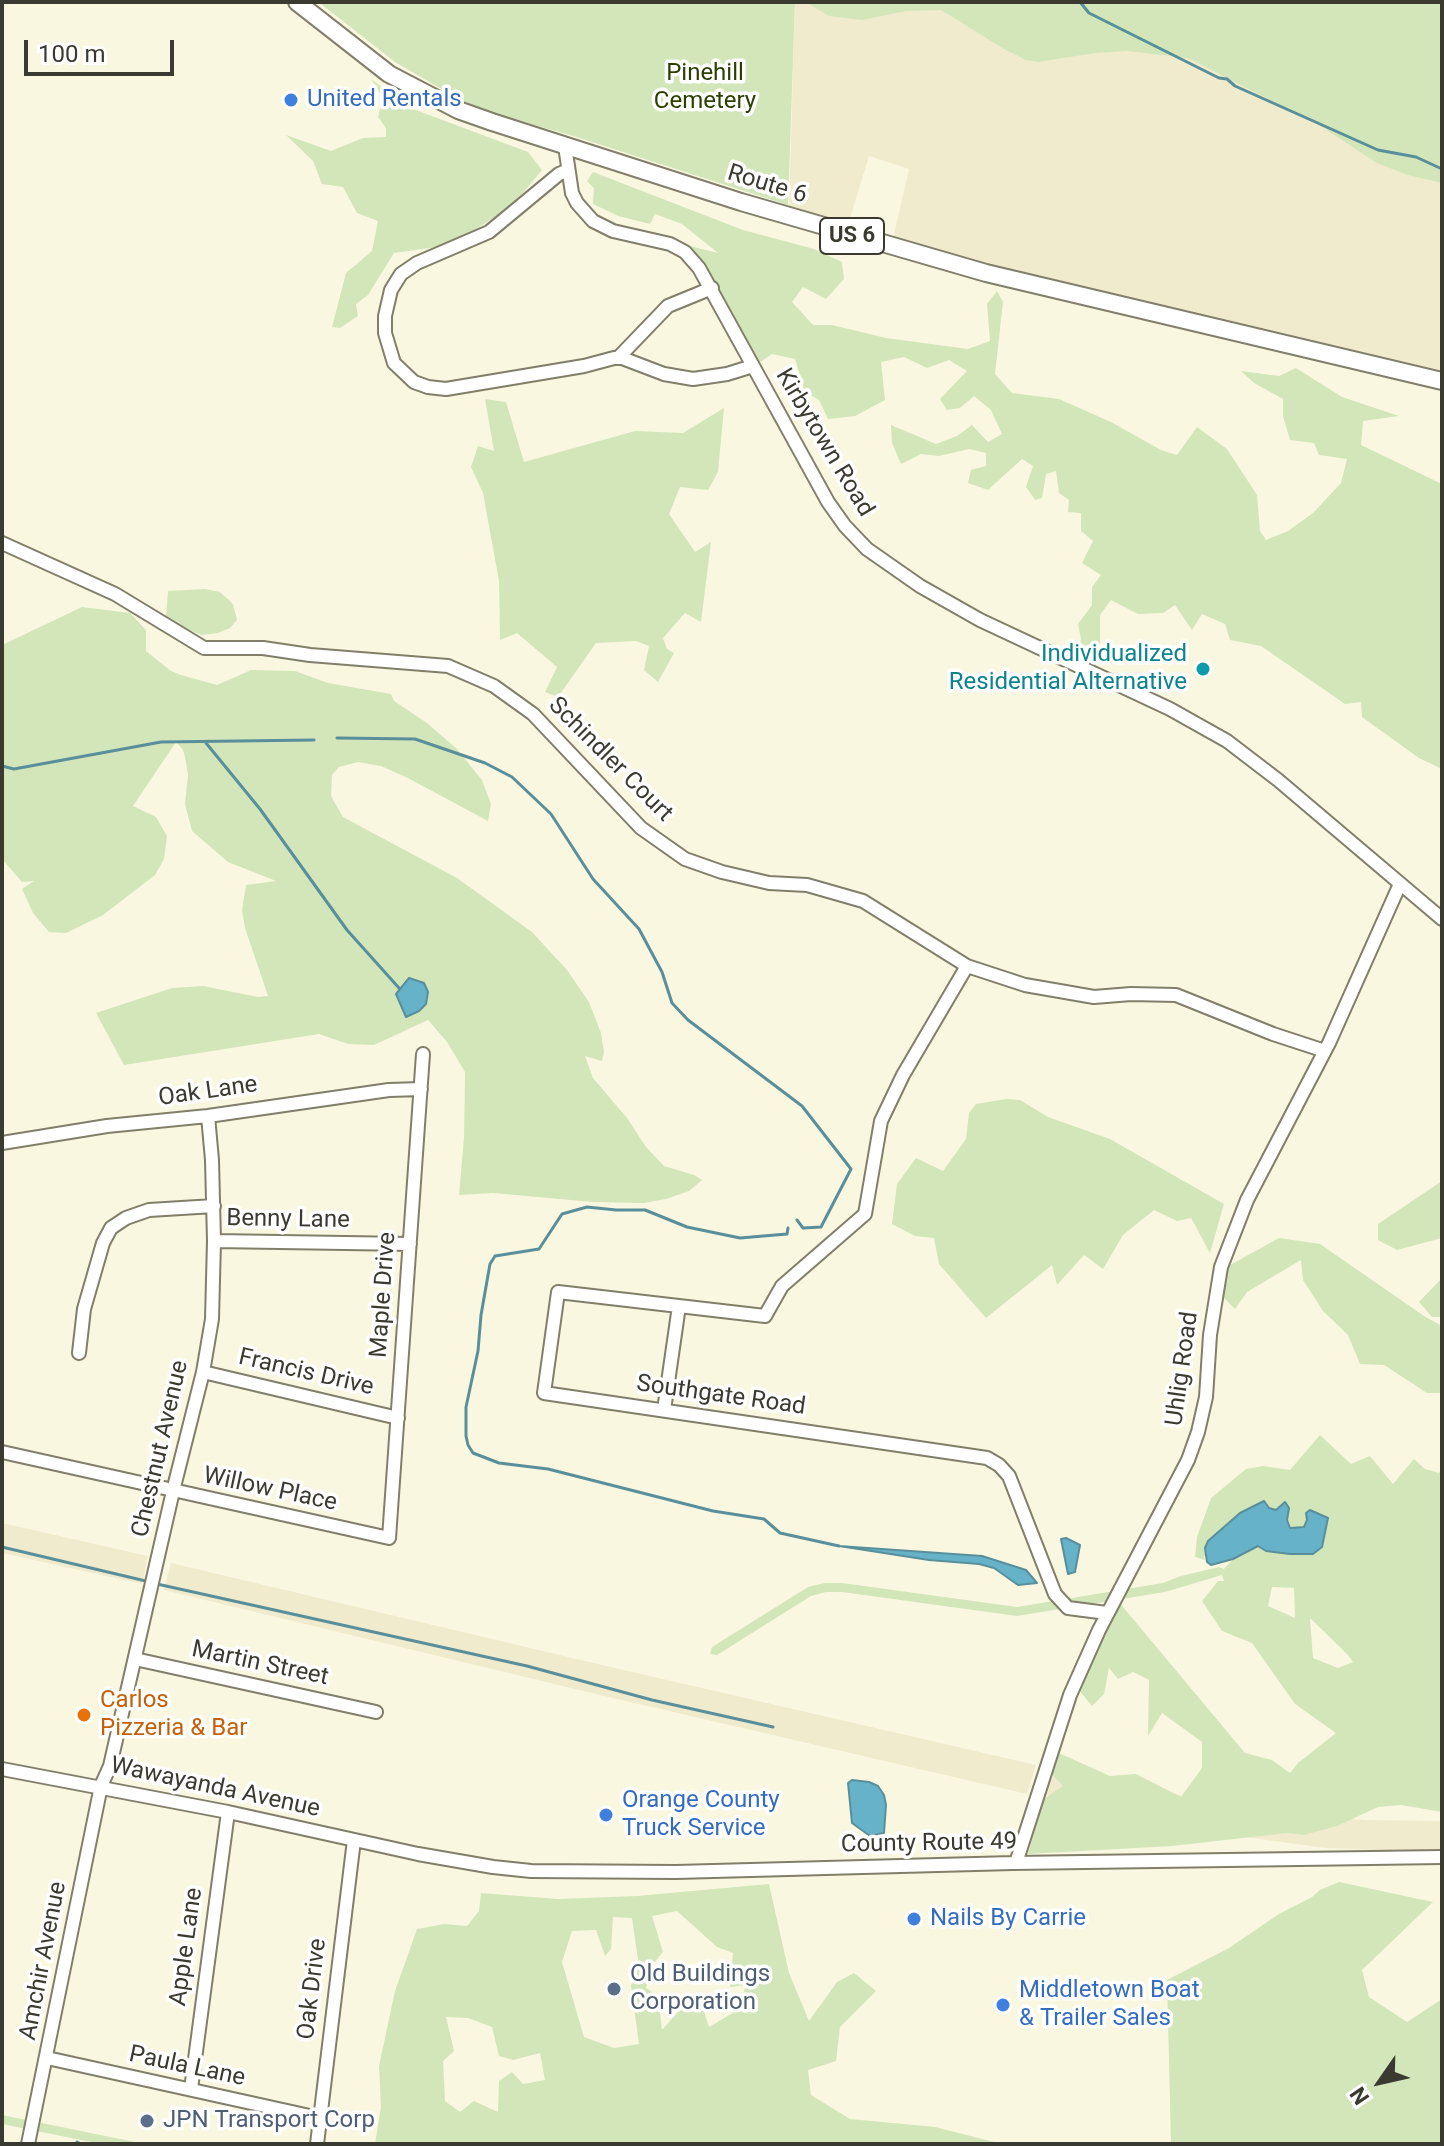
<!DOCTYPE html>
<html>
<head>
<meta charset="utf-8">
<style>
	body { margin:0 }
	#map { position:relative; width:1444px; height:2146px; overflow:hidden; background:#faf7e0; font-family:Roboto,sans-serif }
	canvas { display:block }
	.frame { position:absolute; inset:0; border:4px solid #3b3a31; pointer-events:none }
	.north { position:absolute; left:1340px; top:2042px; width:80px; height:80px; -webkit-text-stroke:6px #fff; paint-order:stroke; rotate:236deg; font-size:22px; font-weight:700; line-height:32px; text-align:center; color:#3b3a31 }
	.north::after { content:''; display:block; margin:auto; width:28px; height:36px; background:#3b3a31; clip-path:polygon(50% 0,100% 100%,50% 72%,0 100%) }
	.scale { position:absolute; left:24px; top:40px; width:150px; height:36px; box-sizing:border-box; border:4px solid #3b3a31; border-top:0; padding-left:10px; font-size:24px; line-height:28px; white-space:nowrap; color:#3b3a31; -webkit-text-stroke:6px #fff; paint-order:stroke }
</style>
</head>
<body>
<div id="map">
<canvas width="1444" height="2146"></canvas>
<div class="frame"></div>
<div class="north">N</div>
<div class="scale">100 m</div>
</div>
<script>
const g = document.querySelector('canvas').getContext('2d');
g.lineJoin = 'round';
function fill(path, color) {
  g.fillStyle = color;
  g.fill(path, 'evenodd');
}
function shape(rows) {
  const path = new Path2D();
  for (const r of rows) {
    path.moveTo(r[0], r[1]);
    for (let i = 2; i < r.length; i += 2) path.lineTo(r[i], r[i + 1]);
  }
  return path;
}
function strokePath(path, color, width, dash) {
  g.strokeStyle = color;
  g.lineWidth = width;
  g.lineCap = dash ? 'butt' : 'round';
  g.setLineDash(dash || []);
  g.stroke(path);
}
function drawText(font, color, halo, rows, align = 'center') {
  g.font = font + ' Roboto,sans-serif';
  g.lineWidth = 7;
  g.setLineDash([]);
  g.textBaseline = 'middle';
  g.strokeStyle = halo;
  g.fillStyle = color;
  for (const [text, x, y, turn = 0] of rows) {
    g.save();
    g.translate(x, y);
    g.rotate((+turn || 0) * Math.PI / 180);
    g.textAlign = isNaN(turn) ? turn : align;
    if (halo) g.strokeText(text, 0, 0);
    g.fillText(text, 0, 0);
    g.restore();
  }
}
const built = shape([
	[795,2,1442,2,1442,371,1035,277,893,239,909,169,869,156,848,225,789,207],
	[2,1523,148,1556,142,1584,2,1553],
	[171,1563,602,1665,1036,1765,1027,1794,600,1695,164,1590],
	[1056,1768,1213,1802,1298,1815,1365,1820,1442,1821,1442,1852,1325,1848,1209,1832,1046,1795]
]);
const green = shape([
	[322,2,795,2,788,205,570,135,495,114,462,101,395,62,321,4],
	[806,2,1442,2,1442,183,1408,175,1377,163,1319,125,1188,58,1127,51,1095,53,1038,62,1026,60,1004,49,941,10,906,11,862,20,829,16],
	[372,80,413,109,528,152,542,170,523,193,495,217,451,245,394,253,368,295,356,304,358,316,340,328,332,327,346,273,372,251,378,221,357,213,343,187,322,184,313,161,286,135,331,151,363,138,386,137,386,128,378,117,383,98],
	[593,172,743,230,814,249,842,262,844,279,826,299,803,287,792,302,813,325,832,325,886,338,968,349,990,341,987,304,997,291,1003,302,995,374,1012,393,1059,399,1111,422,1161,450,1177,455,1197,427,1227,449,1257,495,1260,531,1266,540,1288,531,1313,513,1341,483,1347,459,1319,455,1314,443,1290,440,1283,416,1283,399,1254,383,1241,371,1279,376,1296,368,1342,397,1399,416,1363,421,1361,445,1442,484,1442,769,1419,758,1362,717,1361,702,1345,704,1261,646,1230,640,1225,624,1202,614,1192,630,1175,605,1163,613,1138,614,1111,600,1100,615,1100,641,1095,669,1074,660,1081,639,1078,624,1092,605,1092,587,1101,575,1082,563,1093,541,1081,531,1081,513,1068,512,1069,500,1059,493,1056,471,1046,474,1042,498,1035,500,1026,487,1033,466,1022,459,988,490,968,483,971,470,986,466,986,453,969,449,939,456,921,454,901,464,892,443,891,425,936,444,957,436,972,425,988,442,1002,434,991,410,974,396,960,408,947,410,940,399,967,371,949,360,927,368,904,357,881,362,885,400,855,416,828,419,819,400,805,392,795,359,772,354,756,365,693,267,690,246,718,253,682,224,655,214,650,224,618,216,593,204,594,188,587,181],
	[485,399,506,402,524,462,635,431,683,433,724,408,718,472,708,490,680,487,669,514,695,552,711,542,701,622,685,613,663,638,667,649,674,653,658,682,644,670,649,646,636,641,596,643,558,697,545,692,557,667,517,633,500,640,499,581,483,493,471,467,478,446,494,451],
	[205,589,220,592,233,604,237,620,230,628,218,633,201,635,181,626,166,616,168,591],
	[82,607,130,613,146,630,146,651,171,671,181,675,217,685,251,670,295,671,328,683,391,694,394,701,427,723,457,749,482,780,491,804,488,821,406,777,381,766,358,762,339,767,332,775,331,796,343,817,457,878,532,932,567,970,589,1002,601,1033,604,1052,602,1061,585,1056,593,1078,627,1118,646,1147,664,1166,694,1175,702,1180,689,1191,666,1199,644,1203,593,1202,493,1193,459,1195,464,1138,465,1072,447,1042,428,1020,374,1045,348,1044,319,1034,124,1065,96,1013,172,988,203,986,258,997,268,996,245,928,242,910,246,885,276,881,228,862,192,831,185,804,188,775,185,757,183,750,176,742,133,806,156,817,167,836,164,859,155,875,103,915,66,933,49,932,33,913,22,889,34,881,22,882,2,859,2,645],
	[1007,1099,1020,1100,1048,1117,1110,1139,1224,1204,1210,1253,1191,1218,1177,1221,1154,1210,1123,1235,1103,1269,1084,1255,1057,1285,1052,1265,986,1318,939,1264,934,1238,915,1236,892,1224,897,1184,916,1158,943,1171,966,1139,969,1113,976,1104],
	[1442,1181,1442,1238,1397,1250,1378,1240,1378,1224],
	[1279,1238,1320,1244,1424,1316,1442,1326,1442,1393,1427,1393,1384,1365,1360,1364,1348,1335,1323,1311,1303,1280,1301,1260,1247,1292,1235,1309,1219,1293,1230,1265],
	[1442,1278,1442,1317,1432,1317,1419,1302],
	[1320,1435,1351,1464,1370,1456,1393,1484,1414,1459,1425,1469,1439,1473,1442,1467,1442,1812,1401,1805,1378,1807,1337,1826,1304,1835,1287,1833,1172,1846,1028,1854,1044,1799,1063,1786,1045,1767,1049,1755,1061,1754,1110,1776,1136,1774,1181,1797,1202,1768,1202,1742,1162,1713,1148,1736,1149,1680,1133,1672,1118,1679,1109,1668,1104,1694,1092,1706,1073,1683,1118,1601,1245,1753,1272,1760,1290,1773,1298,1763,1336,1733,1295,1704,1252,1643,1222,1631,1202,1601,1218,1581,1224,1581,1222,1575,1165,1592,1017,1616,842,1592,826,1592,811,1596,717,1655,710,1654,712,1647,808,1587,825,1583,842,1583,1017,1607,1163,1583,1181,1576,1219,1567,1224,1569,1233,1559,1258,1546,1266,1551,1313,1554,1324,1516,1307,1520,1304,1527,1298,1529,1290,1528,1287,1520,1289,1508,1285,1503,1276,1510,1269,1508,1263,1501,1240,1513,1204,1557,1205,1560,1195,1557,1197,1537,1211,1498,1246,1469,1263,1466,1290,1470],
	[1272,1587,1294,1588,1295,1618,1268,1606],
	[1310,1618,1348,1655,1353,1662,1338,1668,1313,1658],
	[1339,1882,1433,1902,1362,1970,1369,1997,1407,2022,1442,1999,1442,2144,1171,2144,1167,1980,1229,1948,1279,1914,1312,1897,1320,1890],
	[769,1884,789,1973,809,2021,837,1982,854,1973,876,1991,840,2027,836,2061,808,2070,811,2095,850,2119,935,2127,1002,2144,375,2144,381,2107,379,2066,395,1991,417,1929,444,1924,467,1926,479,1911,481,1893,558,1899,637,1896],
	[677,1911,717,1947,733,1953,730,1987,746,1985,738,2010,709,2027,701,2002,685,1997,677,2013,662,2030,658,1996,646,1988,653,1964,663,1952,652,1916],
	[613,1917,632,1918,638,1960,631,1986,639,2044,614,2048,584,2037,562,1962,572,1931,596,1930,605,1956,611,1949],
	[446,2017,468,2018,492,2027,499,2056,513,2060,540,2053,545,2080,523,2084,512,2072,499,2081,498,2112,474,2101,460,2112,445,2101,443,2061,454,2051],
	[2,2115,135,2142,137,2144,101,2144,2,2124]
]);
const water = shape([
	[409,978,424,983,428,992,426,1004,419,1011,406,1017,396,994,409,978],
	[1264,1501,1269,1508,1276,1510,1285,1502,1289,1508,1287,1520,1290,1528,1304,1527,1307,1520,1306,1513,1310,1510,1328,1518,1322,1547,1313,1554,1290,1554,1266,1551,1258,1546,1233,1559,1211,1565,1207,1562,1205,1548,1208,1541,1240,1513,1264,1501],
	[1066,1538,1080,1545,1075,1572,1068,1574,1061,1539,1066,1538],
	[839,1546,982,1556,1026,1570,1037,1583,1018,1585,994,1568,979,1564,929,1560,839,1546],
	[852,1780,869,1782,878,1786,884,1795,886,1805,884,1833,870,1836,852,1823,848,1783,852,1780]
]);
const stream = shape([
	[1080,2,1089,13,1219,78,1227,79,1235,86,1378,150,1416,157,1442,169],
	[337,738,415,739,485,763,512,777,551,814,593,879,639,929,662,972,672,1003,688,1020,802,1106,851,1169,821,1227,803,1228,797,1220],
	[206,743,260,809,347,930,399,988],
	[2,766,14,769,161,742,314,740],
	[788,1228,787,1234,740,1238,687,1227,645,1210,616,1210,587,1207,562,1214,539,1249,495,1256,490,1264,481,1315,478,1351,466,1407,466,1436,468,1445,473,1453,499,1463,548,1469,713,1511,764,1519,780,1533,839,1546],
	[2,1547,150,1582],
	[157,1584,527,1666,652,1700,773,1727],
	[77,2142,81,2144]
]);
const minor = shape([
	[565,146,572,193,577,203,593,221,613,231,670,244,685,252,699,268,828,502,845,526,867,549,920,586,980,620,1170,709,1227,741,1278,780,1442,919],
	[568,170,559,174,489,232,417,263,401,274,391,290,385,316,385,333,394,363,414,382,428,387,446,389,584,366,614,358,622,358,664,374,693,379,727,374,753,366],
	[618,358,668,306,712,288],
	[2,543,115,594,204,648,263,648,310,655,448,666,494,686,533,714,641,828,685,859,722,872,769,883,807,885,863,901,967,966,1025,985,1094,997,1131,994,1176,995,1273,1034,1325,1051],
	[967,966,903,1075,881,1121,865,1214,782,1286,765,1316,558,1292,544,1393,987,1458,999,1465,1009,1476,1055,1594,1068,1608,1107,1613],
	[2,1143,107,1126,208,1116,389,1090,421,1089],
	[214,1241,410,1244],
	[79,1353,84,1309,103,1243,111,1228,126,1218,149,1210,214,1206],
	[203,1372,398,1418],
	[664,1410,679,1306],
	[2,1452,389,1538,423,1054],
	[135,1659,376,1712],
	[2,1769,228,1812,418,1854,493,1867,531,1871,676,1872,1013,1863,1442,1857],
	[1016,1863,1070,1695,1099,1630,1188,1460,1198,1432,1206,1397,1210,1335,1221,1267,1247,1200,1329,1043,1400,884],
	[47,2058,319,2118],
	[191,2089,228,1812],
	[28,2144,101,1786,110,1766,173,1491,203,1372,212,1319,214,1241,212,1160,208,1116],
	[317,2144,354,1840]
]);
const major = shape([
	[297,2,389,74,458,110,492,122,741,202,986,273,1442,381]
]);
const markers = [
	[291,100,8,"#3f7fe0"],
	[1203,669,8,"#0f9aa8"],
	[84,1715,8,"#e8710a"],
	[606,1815,8,"#3f7fe0"],
	[914,1919,8,"#3f7fe0"],
	[614,1989,8,"#5c6f8a"],
	[1003,2005,8,"#3f7fe0"],
	[147,2121,8,"#5c6f8a"]
];
const shields = [
	[852,236,64]
];
const shieldNames = [
	["US 6",852,236]
];
const parkNames = [
	["Pinehill",705,74],
	["Cemetery",705,102]
];
const shopNames = [
	["United Rentals",307,100],
	["Orange County",622,1801],
	["Truck Service",622,1829],
	["Nails By Carrie",930,1919],
	["Middletown Boat",1019,1991],
	["& Trailer Sales",1019,2019]
];
const streetNames = [
	["Route 6",767,185,17],
	["Kirbytown Road",824,443,59],
	["Schindler Court",610,760,45],
	["Oak Lane",208,1092,-8],
	["Benny Lane",288,1220,1],
	["Maple Drive",384,1295,-86],
	["Uhlig Road",1183,1369,-82],
	["Francis Drive",306,1373,13],
	["Southgate Road",721,1396,8],
	["Chestnut Avenue",161,1449,-77],
	["Willow Place",270,1490,12],
	["Martin Street",260,1664,12],
	["Wawayanda Avenue",215,1788,12],
	["County Route 49",929,1844,-1],
	["Apple Lane",187,1947,-82],
	["Amchir Avenue",44,1961,-79],
	["Oak Drive",313,1989,-83],
	["Paula Lane",187,2067,12]
];
const cultureNames = [
	["Individualized",1187,655],
	["Residential Alternative",1187,683]
];
const foodNames = [
	["Carlos",100,1701],
	["Pizzeria & Bar",100,1729]
];
const serviceNames = [
	["Old Buildings",630,1975],
	["Corporation",630,2003],
	["JPN Transport Corp",163,2121]
];
fill(built, '#f0ebcd');
fill(green, '#d2e6ba');
fill(water, '#66b3c9');
strokePath(water, '#598f9b', 2);
strokePath(stream, '#598f9b', 3);
strokePath(minor, '#817e6a', 16);
strokePath(major, '#817e6a', 20);
strokePath(minor, '#fff', 12);
strokePath(major, '#fff', 16);
for (const [x, y, r, color] of markers) {
  const dot = new Path2D();
  dot.arc(x, y, r, 0, 2 * Math.PI);
  g.fillStyle = color;
  g.fill(dot);
  strokePath(dot, '#fff', 3);
}
for (const [x, y, w] of shields) {
  const box = new Path2D();
  box.roundRect(x - w / 2, y - 18, w, 36, 6);
  g.fillStyle = '#fff';
  g.fill(box);
  strokePath(box, '#3b3a31', 2);
}
drawText('bold 22px', '#3b3a31', null, shieldNames);
drawText('24px', '#2b4000', '#fff', parkNames);
drawText('24px', '#366cbe', '#fff', shopNames, 'left');
drawText('24px', '#3b3a31', '#fff', streetNames);
drawText('24px', '#0d838f', '#fff', cultureNames, 'right');
drawText('24px', '#c56008', '#fff', foodNames, 'left');
drawText('24px', '#4e5e75', '#fff', serviceNames, 'left');
</script>
</body>
</html>
